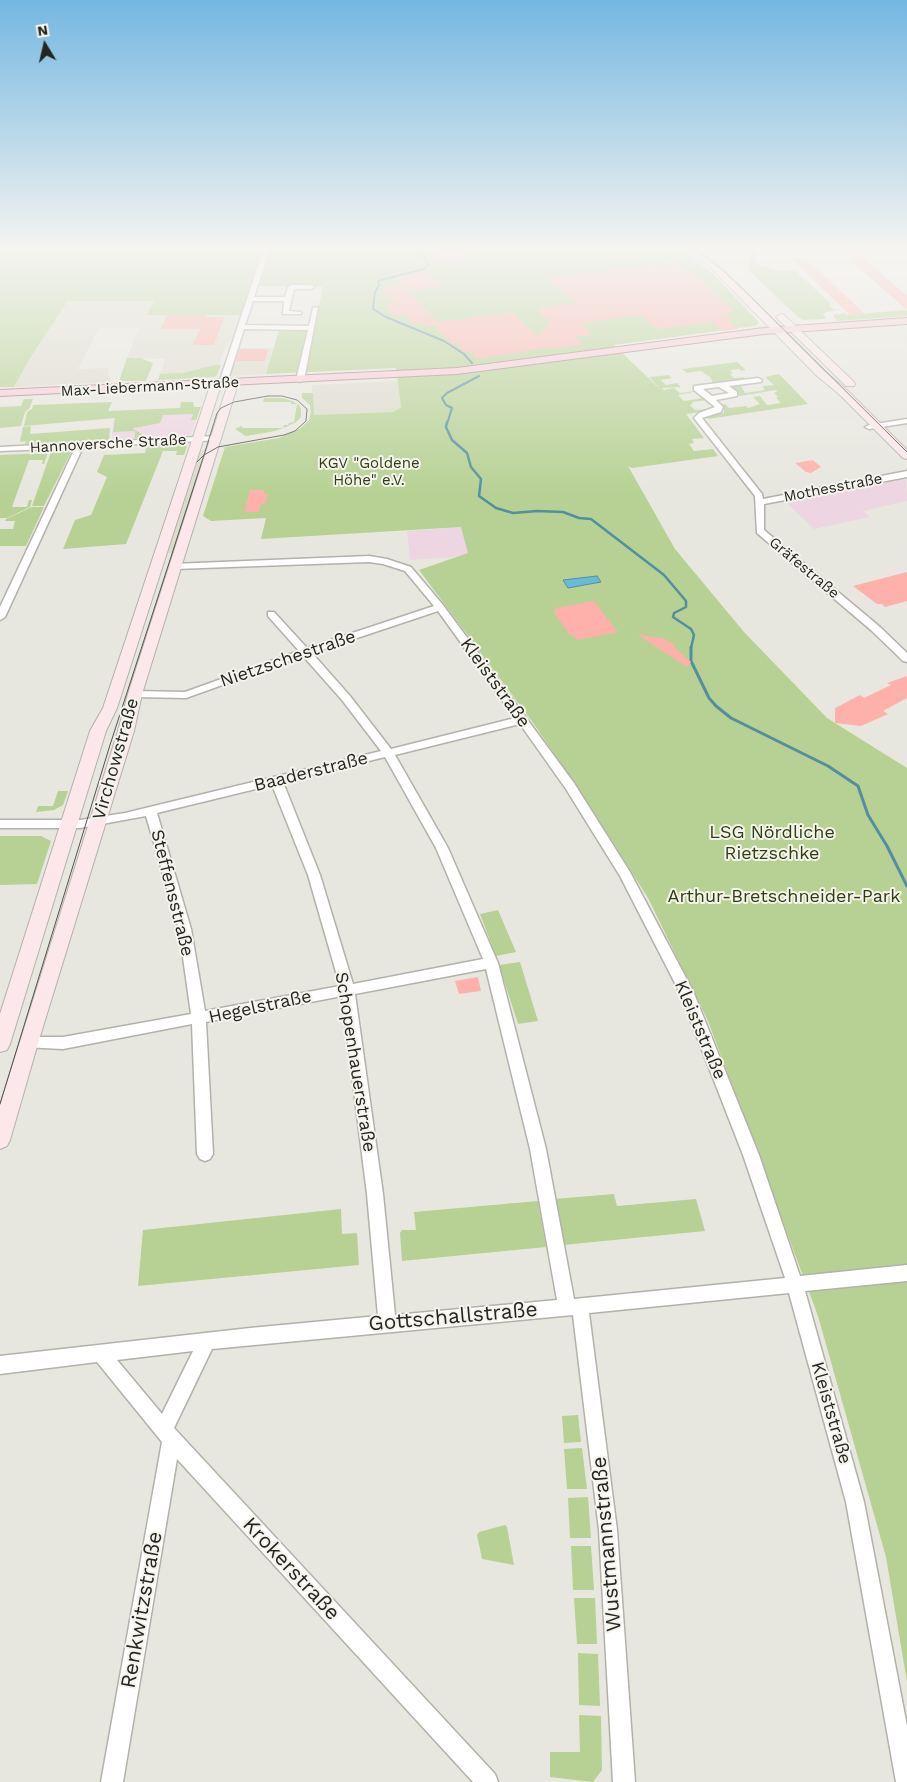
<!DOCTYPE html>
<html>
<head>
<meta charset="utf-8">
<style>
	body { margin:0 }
	#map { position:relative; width:907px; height:1782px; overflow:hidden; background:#e8e7df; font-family:"Work Sans",sans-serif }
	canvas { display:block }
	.north { position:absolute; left:20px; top:20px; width:50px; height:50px; -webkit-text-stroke:4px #f5f4ec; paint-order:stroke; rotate:351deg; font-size:14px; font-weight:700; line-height:20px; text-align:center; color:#252522 }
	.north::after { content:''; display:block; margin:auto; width:18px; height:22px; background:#252522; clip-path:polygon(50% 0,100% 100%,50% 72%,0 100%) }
</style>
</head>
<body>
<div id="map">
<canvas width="907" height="1782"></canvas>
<div class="north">N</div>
</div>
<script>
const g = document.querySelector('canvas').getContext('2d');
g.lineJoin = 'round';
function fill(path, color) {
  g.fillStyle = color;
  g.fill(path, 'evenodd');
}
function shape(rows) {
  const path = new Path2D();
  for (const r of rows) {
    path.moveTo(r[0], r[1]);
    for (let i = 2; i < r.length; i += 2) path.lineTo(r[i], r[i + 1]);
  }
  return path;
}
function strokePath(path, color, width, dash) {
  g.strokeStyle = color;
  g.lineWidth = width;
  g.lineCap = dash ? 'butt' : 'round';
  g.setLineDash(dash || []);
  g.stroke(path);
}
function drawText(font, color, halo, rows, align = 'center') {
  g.font = font + ' "Work Sans",sans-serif';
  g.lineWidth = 4;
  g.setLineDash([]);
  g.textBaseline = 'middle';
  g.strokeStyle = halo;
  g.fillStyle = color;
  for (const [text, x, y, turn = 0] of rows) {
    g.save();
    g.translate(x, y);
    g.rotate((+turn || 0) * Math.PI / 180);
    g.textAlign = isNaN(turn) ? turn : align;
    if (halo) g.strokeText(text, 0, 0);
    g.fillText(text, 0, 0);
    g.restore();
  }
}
const built = shape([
	[68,301,155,301,148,315,240,315,232,340,229,340,220,360,217,375,214,377,158,380,165,359,127,358,139,328,99,328,78,369,109,368,108,374,111,378,110,382,14,387,32,355],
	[239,348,273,348,266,374,229,376],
	[398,381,401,407,393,412,314,415,312,385],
	[210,445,174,553,166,553,197,458,201,451]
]);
const education = shape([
	[173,414,198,414,191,434,185,436,112,440,113,421,116,417],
	[906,477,907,501,863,511,870,517,814,529,784,500],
	[481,526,495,554,410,560,407,531]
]);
const green = shape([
	[0,248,678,248,711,272,758,321,758,324,754,326,614,345,662,391,649,377,669,375,672,378,661,380,666,385,677,383,681,387,662,388,664,390,674,388,680,393,695,391,694,386,699,391,678,395,684,401,703,398,700,395,708,400,692,402,693,403,690,405,695,410,711,409,712,406,706,401,709,401,715,407,711,411,686,414,704,438,692,439,694,443,689,444,694,451,713,449,718,456,632,468,628,466,675,549,744,632,827,718,907,768,907,1682,886,1557,818,1316,708,1021,648,898,582,794,531,720,419,570,468,553,461,527,261,539,266,518,211,521,203,516,225,447,279,438,301,428,309,420,311,413,310,405,302,398,302,393,313,393,314,415,393,412,401,407,396,368,266,374,280,326,315,326,323,287,251,286,242,315,147,315,154,301,68,301,32,355,14,387,0,387],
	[751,248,758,248,756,261,758,265,776,270,795,270,831,304,829,305,833,309,841,309,826,312,823,314,826,319,803,320,799,318,748,270],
	[907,310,907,316,837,321,833,315,845,313,847,315],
	[127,358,140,358,153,363,146,381,119,381],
	[737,362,746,370,742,371,739,369,730,370,733,373,730,374,734,378,743,377,746,380,703,386,701,385,713,383,710,377,701,371,687,373,682,369],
	[215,365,221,365,217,375,214,377,158,380,160,374,183,373],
	[779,374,808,404,708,419,709,416,724,413,724,408,721,405,725,404,729,408,746,406,748,408,760,404,753,397,760,396,767,405,781,403,776,398,778,397,774,393,777,392,776,390,740,396,728,385,740,384,745,393,765,390,762,386,774,385,765,377],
	[264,398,282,398,292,401,299,405,301,409,301,417,296,422,288,426,275,431,264,433,246,436,235,429,242,426,242,428,283,428,284,425,288,425,289,423,294,422,297,404,291,404,291,402,263,402],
	[24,399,33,399,29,409,25,412,21,426,0,428,0,407,21,406],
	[112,402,108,411,180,408,181,402,193,402,194,407,201,407,196,420,191,420,193,414,163,415,160,423,134,428,133,429,142,434,143,438,135,438,135,431,113,432,115,418,24,426,27,412,32,409,33,405],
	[31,426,30,434,110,428,109,440,25,444,26,441,20,442,23,427],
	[182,442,187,446,184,455,176,455,177,451,163,451,126,544,63,549,75,520,91,515,107,477,97,472,104,455,145,453,147,444],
	[52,449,67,449,71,452,44,506,32,506],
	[48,453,44,464,42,464,43,460,29,460,12,507,27,507,29,500,32,500,30,507,7,518,0,518,0,455],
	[32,507,44,507,26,546,0,546,0,529,13,529,15,521,5,521,6,519],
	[58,791,68,791,63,805,54,810,36,812,38,806,53,806],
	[0,836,41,836,51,841,37,884,0,885],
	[498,910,516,952,496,956,480,914],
	[520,962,538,1021,518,1024,499,965],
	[614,1194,617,1206,696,1199,705,1231,563,1245,554,1199],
	[538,1201,546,1247,402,1261,400,1233,402,1230,416,1230,414,1212],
	[341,1209,342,1234,357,1233,359,1265,138,1286,143,1230],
	[578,1415,581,1442,564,1443,562,1416],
	[582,1448,587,1489,567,1489,564,1449],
	[588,1497,591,1538,570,1538,568,1498],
	[505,1525,507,1527,514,1565,482,1559,477,1535,479,1532],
	[571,1546,591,1546,594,1590,573,1590],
	[574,1598,595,1598,597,1644,577,1644],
	[578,1653,598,1654,600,1706,579,1705],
	[579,1715,601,1716,602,1770,593,1782,550,1777,550,1752,580,1752]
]);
const water = shape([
	[597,576,601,582,568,588,563,580,597,576]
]);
const streamFar2 = shape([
	[411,248,425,257,428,265,424,269,378,281,379,285,375,292,373,309,386,317,444,341,464,354,472,363],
	[447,424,452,408,446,405,442,398,447,393,479,376]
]);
const streamFar1 = shape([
	[447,422,446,427,452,440,467,453,471,467,481,479,479,496,496,508,513,513,537,511,563,512,579,518,591,519,664,575,686,601,686,607,674,613,673,617,691,629,694,635,691,648]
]);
const stream = shape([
	[691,647,691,661,709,698,716,706,731,718,828,766,858,786,868,815,887,846,907,886]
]);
const building = shape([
	[427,248,469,248,470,260,445,263],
	[857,252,907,296,907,310,850,260],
	[805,257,848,298,865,314,850,315,791,258],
	[673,262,701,280,734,311,724,313,732,319,728,320,738,329,722,331,712,322,657,329,641,315,581,323,592,335,575,337,582,345,546,349,545,348,476,359,470,351,464,352,457,343,453,344,447,338,445,338,434,325,426,327,423,323,414,324,403,314,394,315,384,306,395,304,381,289,402,285,438,322,512,312,538,336,550,323,536,309,577,302,547,278],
	[424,271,440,286,410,291,396,277],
	[167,315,207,315,206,317,224,317,214,345,193,345,200,329,161,329],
	[240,349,268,349,265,361,236,361],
	[813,460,821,467,811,473,806,472,795,463],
	[250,490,264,490,263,494,268,494,265,504,261,504,259,512,244,512],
	[907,572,907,601,885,607,882,604,877,604,853,586],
	[594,601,618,632,577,640,573,635,570,635,553,611,557,611,555,608],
	[637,634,665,639,675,645,673,646,691,662,687,667],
	[907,676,907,698,883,711,888,714,861,726,835,723,835,708,860,695,864,698,891,685,887,683],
	[478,977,481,991,459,994,455,981]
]);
const street = shape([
	[264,248,270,248,254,297,285,297,288,287,291,285,311,285,314,287,311,289,294,289,289,311,301,312,301,314,283,314,284,301,253,301,245,325,309,326,313,308,318,307,304,380,300,382,296,380,308,330,244,329,227,383,220,385,219,383,264,248],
	[758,378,762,380,761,382,729,386,737,392,737,396,716,400,723,407,721,412,702,418,762,494,763,499,907,471,907,477,764,504,764,530,880,627,907,653,907,662,903,661,872,631,757,533,755,496,694,418,699,413,715,407,694,390,694,386,758,378],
	[719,387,729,393,712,396,703,389,719,387],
	[907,419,907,423,869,429,865,427,869,425,907,419],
	[216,436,219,436,219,440,83,447,5,617,0,620,0,607,75,448,0,451,0,447,216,436],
	[369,556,387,559,411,567,443,605,574,783,630,872,693,991,759,1155,800,1276,907,1265,907,1281,805,1291,864,1502,907,1726,907,1782,896,1782,846,1502,789,1293,589,1313,617,1530,635,1782,613,1782,599,1530,573,1315,212,1349,174,1428,495,1774,498,1782,473,1782,177,1459,123,1782,101,1782,162,1442,97,1362,0,1374,0,1356,250,1328,378,1316,367,1194,342,996,206,1022,213,1154,210,1159,205,1161,200,1159,197,1154,192,1024,63,1049,23,1047,21,1043,23,1039,28,1037,63,1037,191,1014,179,929,146,816,80,828,0,828,0,820,80,820,125,813,381,751,342,700,303,656,186,698,135,697,130,694,135,691,185,692,299,651,268,616,268,612,274,612,307,648,434,606,405,571,383,564,369,562,175,569,170,566,172,564,369,556],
	[438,611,515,718,391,749,350,696,312,653,438,611],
	[520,724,566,789,620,876,679,991,743,1155,785,1278,574,1299,546,1149,498,963,448,848,395,755,520,724],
	[385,757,436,848,483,959,353,984,320,875,283,782,385,757],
	[272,785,308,875,340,986,205,1011,191,929,157,813,272,785],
	[486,969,530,1149,557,1300,395,1315,383,1194,355,994,486,969],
	[193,1351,162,1414,117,1360,193,1351]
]);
const secondary = shape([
	[684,248,693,248,715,262,824,371,847,390,907,450,907,459,903,458,839,394,816,375,709,266,684,248],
	[781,314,784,315,854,382,855,384,854,386,846,386,778,319,776,317,781,314],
	[223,380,235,385,236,390,142,694,134,731,38,1043,10,1140,7,1146,0,1149,0,1105,118,731,128,694,226,390,224,387,219,391,117,708,106,731,10,1044,7,1050,0,1052,0,1014,90,731,103,708,209,389,223,380]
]);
const primary = shape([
	[907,318,907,324,764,334,457,374,0,396,0,390,457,368,764,328,907,318]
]);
const tram = shape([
	[693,248,719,267,746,292,907,452],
	[268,396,282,396,297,400,307,409,306,421,295,431,284,435,218,447,204,455,217,413,221,408,234,402,268,396],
	[197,462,204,455],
	[0,1104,110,745,204,455]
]);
const farStreetnames = [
	["Max-Liebermann-Straße",150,387,-3],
	["Hannoversche Straße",108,444,-3],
	["Mothesstraße",833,488,-11],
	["Gräfestraße",804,568,40]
];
const farParknames = [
	["KGV \"Goldene",369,464],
	["Höhe\" e.V.",369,481]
];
const streetNames = [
	["Nietzschestraße",288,659,-19],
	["Kleiststraße",495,683,54],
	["Virchowstraße",116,759,-74],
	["Baaderstraße",311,772,-14],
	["Steffensstraße",172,893,76],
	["Hegelstraße",260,1007,-12],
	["Kleiststraße",700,1030,67],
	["Schopenhauerstraße",355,1062,81],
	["Kleiststraße",831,1413,74]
];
const parkNames = [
	["LSG Nördliche",772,833],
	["Rietzschke",772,854],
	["Arthur-Bretschneider-Park",784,897]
];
const nearStreetnames = [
	["Gottschallstraße",453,1317,-5],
	["Wustmannstraße",607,1544,-95],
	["Krokerstraße",291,1569,47],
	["Renkwitzstraße",142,1610,-80]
];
fill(built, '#dddbcc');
fill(education, '#edd5e1');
fill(green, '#b6d193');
fill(water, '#67bcd6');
strokePath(water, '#538fa0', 1);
strokePath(streamFar2, '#538fa0', 2);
strokePath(streamFar1, '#538fa0', 2.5);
strokePath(stream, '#538fa0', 3);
fill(building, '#feb1aa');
strokePath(street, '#b2b1aa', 3);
strokePath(secondary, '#b2b1aa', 2);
strokePath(primary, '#ac7e86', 2);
fill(street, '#fff');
fill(secondary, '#fce7eb');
fill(primary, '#f9ced7');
strokePath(tram, '#53534f', 1);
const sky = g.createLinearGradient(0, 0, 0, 497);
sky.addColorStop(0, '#74b7e1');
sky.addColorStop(0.5, '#f5f4f1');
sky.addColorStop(1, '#f5f4f100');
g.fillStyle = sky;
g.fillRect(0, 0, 907, 497);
drawText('15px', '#252522', '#f5f4ec', farStreetnames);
drawText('15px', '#2d3e11', '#f5f4ec', farParknames);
drawText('18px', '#252522', '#f5f4ec', streetNames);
drawText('18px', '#2d3e11', '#f5f4ec', parkNames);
drawText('21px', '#252522', '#f5f4ec', nearStreetnames);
</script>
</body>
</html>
